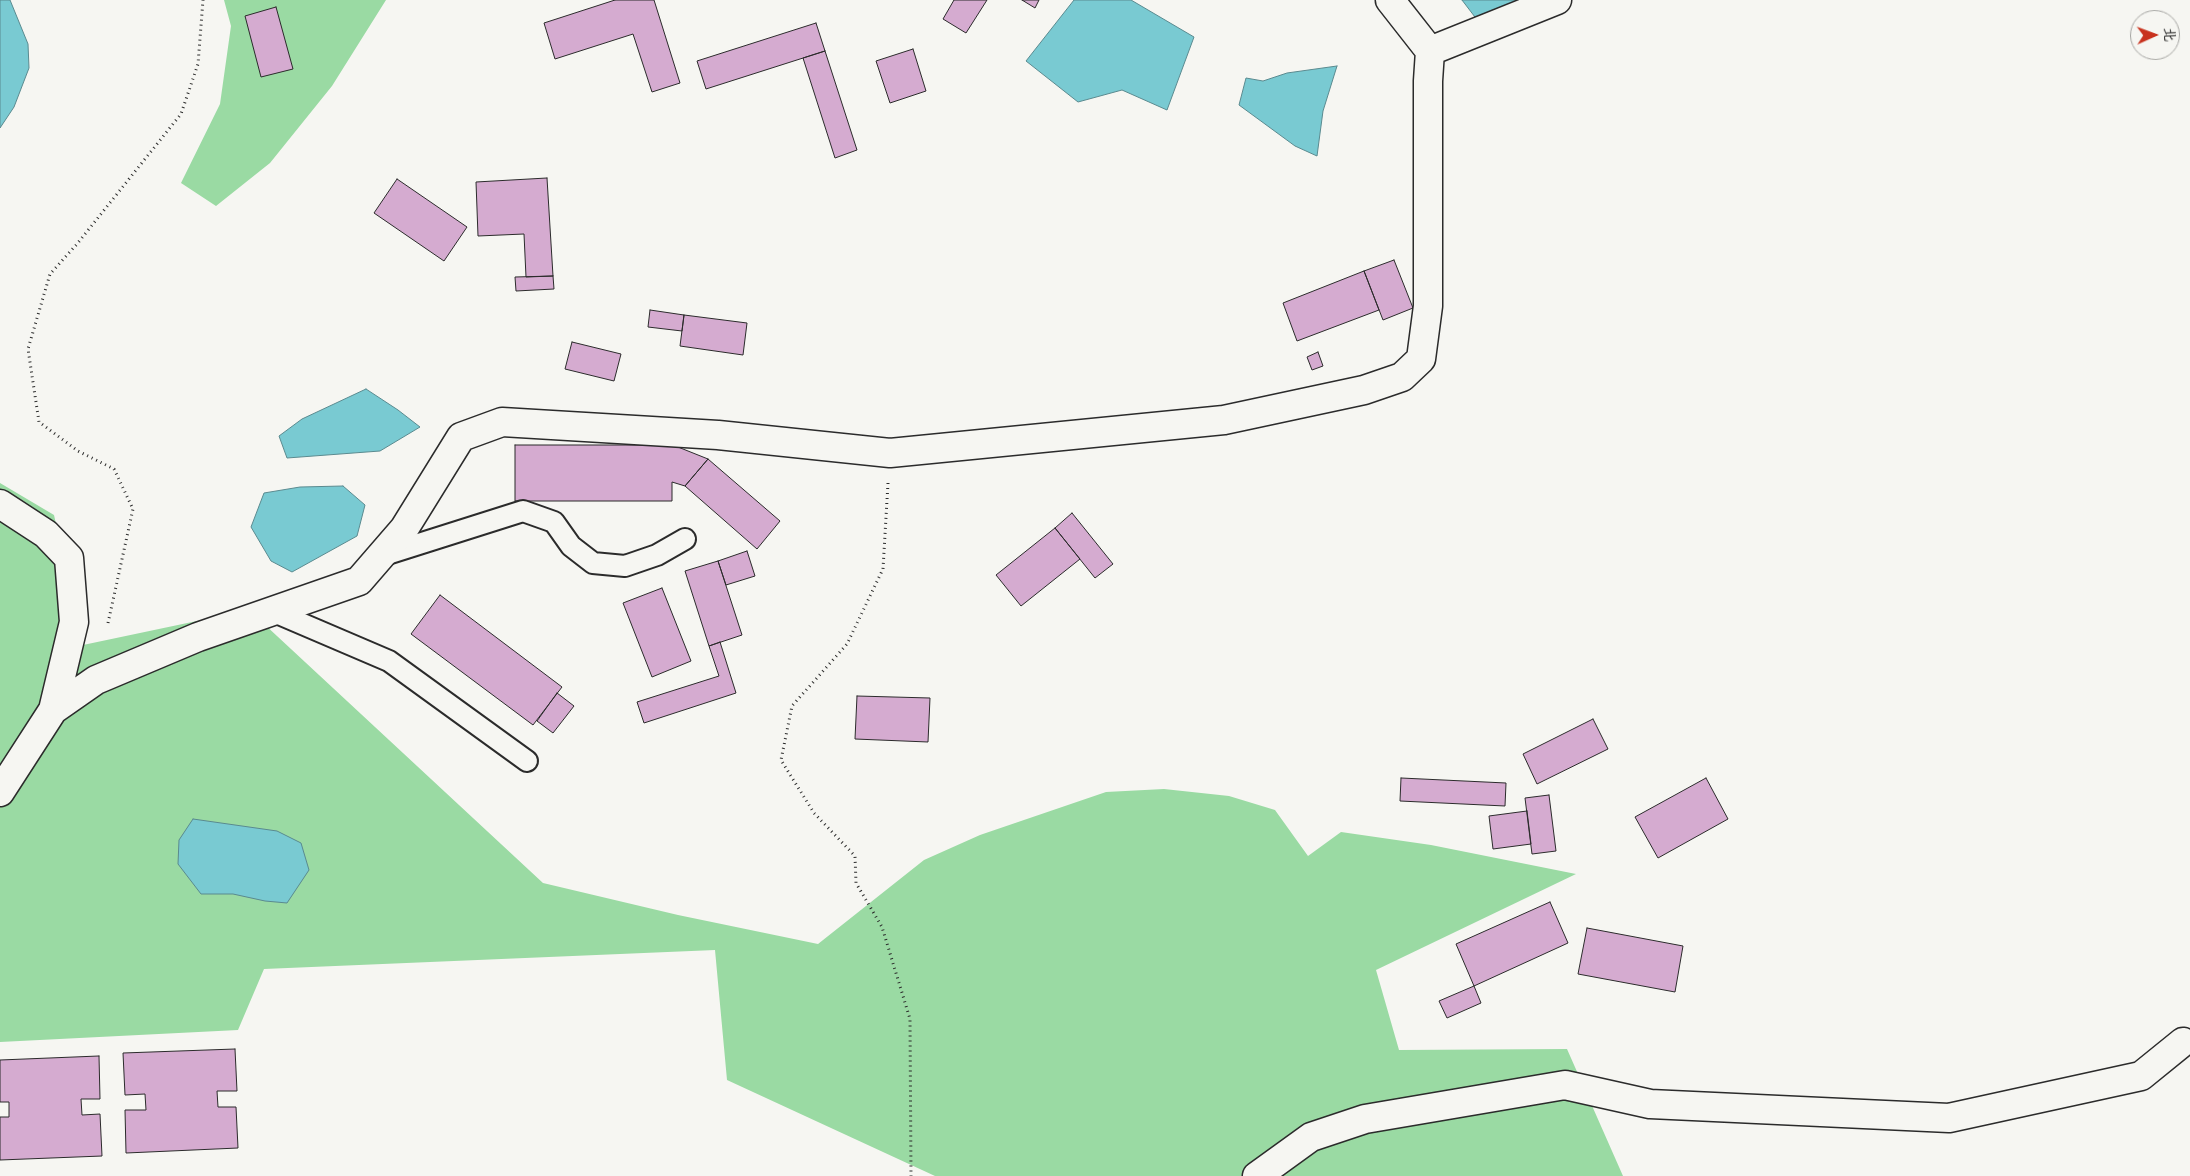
<!DOCTYPE html>
<html>
<head>
<meta charset="utf-8">
<style>
	body { margin:0 }
	#map { position:relative; width:2190px; height:1176px; overflow:hidden; background:#f6f6f2; font-family:"Balsamiq Sans","LXGW WenKai TC",sans-serif }
	canvas { display:block }
	.north { position:absolute; left:2130px; top:10px; width:50px; height:50px; box-sizing:border-box; background:#f6f6f2; border:1px solid #a5a5a2; border-radius:50%; rotate:88deg; font-size:14px; font-weight:700; line-height:20px; text-align:center; color:#2b2b2b }
	.north::after { content:''; display:block; margin:auto; width:18px; height:22px; background:#c8321e; clip-path:polygon(50% 0,100% 100%,50% 72%,0 100%) }
</style>
</head>
<body>
<div id="map">
<canvas width="2190" height="1176"></canvas>
<div class="north">北</div>
</div>
<script>
const g = document.querySelector('canvas').getContext('2d');
g.lineJoin = 'round';
function fill(path, color) {
  g.fillStyle = color;
  g.fill(path, 'evenodd');
}
function shape(rows) {
  const path = new Path2D();
  for (const r of rows) {
    path.moveTo(r[0], r[1]);
    for (let i = 2; i < r.length; i += 2) path.lineTo(r[i], r[i + 1]);
  }
  return path;
}
function strokePath(path, color, width, dash) {
  g.strokeStyle = color;
  g.lineWidth = width;
  g.lineCap = dash ? 'butt' : 'round';
  g.setLineDash(dash || []);
  g.stroke(path);
}
const green = shape([
	[224,0,386,0,332,86,270,163,216,206,181,183,220,104,231,26],
	[0,483,54,515,83,645,249,610,543,883,678,915,818,944,924,860,980,835,1106,792,1164,789,1229,796,1275,810,1308,856,1341,832,1431,845,1576,874,1376,970,1399,1050,1567,1049,1623,1176,935,1176,727,1080,715,950,264,969,238,1030,0,1042]
]);
const water = shape([
	[0,0,10,0,28,44,29,68,14,107,0,128,0,0],
	[1074,0,1131,0,1194,37,1167,110,1122,90,1078,102,1026,61,1074,0],
	[1462,0,1528,0,1478,21,1462,0],
	[1337,66,1323,111,1317,156,1295,146,1239,105,1246,78,1263,81,1287,73,1337,66],
	[366,389,398,410,420,427,380,451,287,458,279,436,302,419,366,389],
	[343,486,365,505,357,536,292,572,271,561,251,527,264,493,300,487,343,486],
	[193,819,277,831,301,843,309,870,287,903,265,901,233,894,201,894,178,864,179,840,193,819]
]);
const building = shape([
	[615,0,654,0,680,83,652,92,633,34,555,59,544,23,615,0],
	[954,0,987,0,966,33,943,19,954,0],
	[1022,0,1039,0,1035,8,1022,0],
	[276,7,293,69,261,77,245,16,276,7],
	[816,23,825,51,706,89,697,61,816,23],
	[913,49,926,91,890,103,876,61,913,49],
	[825,51,857,150,835,158,803,58,825,51],
	[547,178,553,276,526,277,524,234,478,236,476,182,547,178],
	[397,179,467,227,444,261,374,213,397,179],
	[1394,260,1413,308,1383,320,1364,271,1394,260],
	[1364,271,1379,310,1297,341,1283,303,1364,271],
	[553,276,554,289,516,291,515,277,553,276],
	[650,310,684,315,682,331,648,327,650,310],
	[684,315,747,323,743,355,680,346,684,315],
	[572,342,621,354,614,381,565,369,572,342],
	[1318,352,1323,366,1312,370,1307,357,1318,352],
	[515,445,673,445,708,459,685,486,672,482,672,501,515,501,515,445],
	[708,459,780,521,757,549,685,486,708,459],
	[1072,513,1113,564,1095,578,1055,528,1072,513],
	[1055,528,1080,559,1021,606,996,575,1055,528],
	[747,551,755,576,726,585,718,561,747,551],
	[718,561,742,635,709,646,685,571,718,561],
	[662,588,691,661,652,677,623,603,662,588],
	[440,595,562,687,533,725,411,634,440,595],
	[720,642,736,693,644,723,637,702,719,676,709,646,720,642],
	[557,693,574,706,553,733,537,721,557,693],
	[857,696,930,698,928,742,855,739,857,696],
	[1593,719,1608,749,1537,784,1523,754,1593,719],
	[1401,778,1506,783,1505,806,1400,801,1401,778],
	[1706,778,1728,819,1658,858,1635,817,1706,778],
	[1549,795,1556,851,1532,854,1525,798,1549,795],
	[1527,811,1531,844,1493,849,1489,816,1527,811],
	[1550,902,1568,943,1474,986,1456,944,1550,902],
	[1587,928,1683,946,1675,992,1578,974,1587,928],
	[1474,986,1481,1003,1447,1018,1439,1001,1474,986],
	[235,1049,237,1091,217,1091,218,1107,236,1107,238,1148,126,1153,125,1110,146,1110,145,1094,125,1095,123,1053,235,1049],
	[99,1056,100,1099,81,1099,82,1115,100,1114,102,1156,0,1160,0,1117,9,1117,9,1102,0,1102,0,1060,99,1056]
]);
const path = shape([
	[888,483,883,569,847,644,792,706,781,760,814,813,855,856,856,883,882,927,910,1019,911,1176],
	[108,623,133,509,114,469,78,451,39,422,28,349,50,274,77,244,181,114,198,64,203,0]
]);
const service = shape([
	[381,556,523,511,554,522,571,546,593,563,625,566,657,555,685,539],
	[272,611,389,661,527,761]
]);
const minor = shape([
	[1430,51,1557,0],
	[0,504,46,534,69,558,74,622,53,710],
	[0,792,53,710,96,680,198,637,359,581,404,529,461,437,502,422,718,435,890,453,1224,420,1364,390,1402,377,1421,359,1428,306,1428,81,1430,51,1390,0],
	[1257,1176,1311,1137,1365,1119,1565,1085,1650,1104,1949,1118,2141,1076,2183,1042]
]);
fill(green, '#9adaa3');
fill(water, '#79cad2');
strokePath(water, '#5a8a8f', 1);
fill(building, '#d5abd0');
strokePath(building, '#2b2b2b', 1);
strokePath(service, '#2b2b2b', 24);
strokePath(minor, '#2b2b2b', 31);
strokePath(path, '#2b2b2b', 3, [1, 4]);
strokePath(service, '#f6f6f2', 20);
strokePath(minor, '#f6f6f2', 28);
</script>
</body>
</html>
